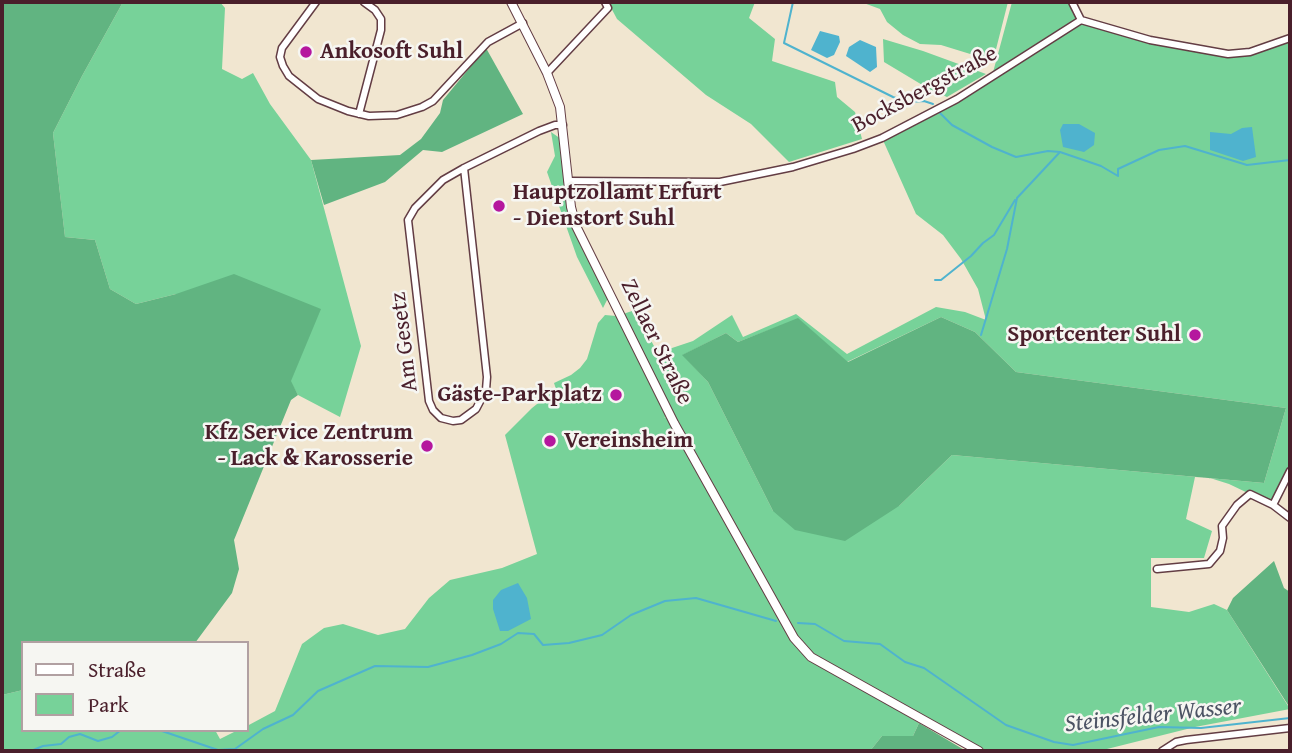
<!DOCTYPE html>
<html>
<head>
<meta charset="utf-8">
<style>
	body { margin:0 }
	#map { position:relative; width:1292px; height:753px; overflow:hidden; background:#f1e6d0; font-family:"Gentium Book Plus",serif }
	canvas { display:block }
	.frame { position:absolute; inset:0; border:4px solid #4a1f2b; pointer-events:none }
	.legend { position:absolute; left:21px; top:641px; width:228px; height:91px; box-sizing:border-box; background:#f6f6f2; border:2px solid #b1a0a2; margin:0; padding:9px 12px; list-style:none; font-size:21px; color:#4a1f2b }
	.legend li { display:flex; align-items:center; gap:14px; height:35px }
	.legend b { width:35px; border:2px solid #b1a0a2 }
</style>
</head>
<body>
<div id="map">
<canvas width="1292" height="753"></canvas>
<div class="frame"></div>
<ul class="legend">
<li><b style="height:9px;background:#fff"></b>Straße</li>
<li><b style="height:19px;background:#77d299"></b>Park</li>
</ul>
</div>
<script>
const g = document.querySelector('canvas').getContext('2d');
g.lineJoin = 'round';
function fill(path, color) {
  g.fillStyle = color;
  g.fill(path, 'evenodd');
}
function shape(rows) {
  const path = new Path2D();
  for (const r of rows) {
    path.moveTo(r[0], r[1]);
    for (let i = 2; i < r.length; i += 2) path.lineTo(r[i], r[i + 1]);
  }
  return path;
}
function strokePath(path, color, width, dash) {
  g.strokeStyle = color;
  g.lineWidth = width;
  g.lineCap = dash ? 'butt' : 'round';
  g.setLineDash(dash || []);
  g.stroke(path);
}
function drawText(font, color, halo, rows, align = 'center') {
  g.font = font + ' "Gentium Book Plus",serif';
  g.lineWidth = 5;
  g.setLineDash([]);
  g.textBaseline = 'middle';
  g.strokeStyle = halo;
  g.fillStyle = color;
  for (const [text, x, y, turn = 0] of rows) {
    g.save();
    g.translate(x, y);
    g.rotate((+turn || 0) * Math.PI / 180);
    g.textAlign = isNaN(turn) ? turn : align;
    if (halo) g.strokeText(text, 0, 0);
    g.fillText(text, 0, 0);
    g.restore();
  }
}
const green = shape([
	[123,2,220,2,225,8,222,69,242,79,253,73,270,104,311,160,361,346,340,417,298,395,290,381,320,309,176,294,136,304,110,289,95,240,65,237,53,133,82,76],
	[608,2,755,2,749,18,775,39,772,61,835,82,837,97,855,112,862,139,789,162,751,124,706,95,617,19],
	[861,2,1008,2,993,61,941,45,920,44,903,35,887,22,880,9],
	[1012,2,1072,2,1081,20,1150,40,1228,54,1250,52,1290,38,1290,471,1273,505,1229,484,1210,478,1195,477,1186,519,1212,531,1204,558,1151,558,1151,607,1189,612,1214,604,1227,610,1290,709,1195,727,1099,751,986,751,822,662,801,642,790,627,673,414,623,314,635,310,655,348,669,349,693,341,732,315,743,337,796,314,847,354,936,307,965,312,986,320,978,289,961,259,943,235,916,214,882,138,992,76],
	[941,317,975,332,1016,372,1286,408,1264,483,952,455,899,506,773,511,708,382,683,355,726,333,738,342,798,319,847,362],
	[883,39,923,51,986,74,947,97,929,89,884,62],
	[551,132,561,139,569,216,608,298,603,308,577,257,547,172,555,156],
	[605,315,616,316,666,416,664,418,670,415,788,629,811,657,919,723,913,736,882,736,870,751,2,751,2,695,23,690,23,730,215,730,220,739,238,730,247,730,247,726,275,711,302,644,324,628,343,624,378,635,405,629,429,598,450,580,502,568,537,554,505,435,532,408,556,389,554,383,571,375,580,368,587,359,598,323]
]);
const forest = shape([
	[2,2,123,2,82,76,53,133,65,237,95,240,110,289,136,304,176,294,234,274,321,309,291,381,298,395,291,400,234,540,239,569,232,593,195,643,23,643,23,690,2,695],
	[486,48,523,114,442,152,423,150,385,182,324,205,311,160,400,155,421,139,440,113,443,100],
	[941,317,975,332,1016,372,1286,408,1264,483,952,455,899,506,845,541,795,530,773,511,708,382,682,355,726,333,738,342,798,318,848,362],
	[1274,561,1284,588,1290,592,1288,623,1290,625,1290,708,1227,610,1233,598],
	[919,723,966,751,870,751,882,736,913,736]
]);
const water = shape([
	[820,31,839,36,840,42,834,55,827,58,811,50],
	[860,40,876,47,877,67,870,72,846,56,849,47],
	[1063,124,1079,124,1095,133,1094,145,1084,152,1063,147,1060,130],
	[1252,127,1256,157,1243,161,1210,150,1210,132,1231,134,1242,128],
	[518,583,527,598,531,619,508,631,500,631,493,609,493,600,501,590]
]);
const stream = shape([
	[793,2,784,43,893,97,908,102,924,101,933,104],
	[940,113,952,125,992,147,1016,157,1048,151,1060,152,1101,166,1118,176,1118,169,1159,150,1185,146,1247,165,1290,160],
	[935,280,941,280,971,256,983,243,994,235,1015,200],
	[981,335,1007,249,1017,198,1060,152],
	[798,623,815,624,844,641,880,644,905,662,924,668,1006,725,1054,742,1073,745,1159,727,1201,728,1290,718],
	[159,730,218,750,235,749,263,729,293,715,318,691,375,666,428,667,472,655,501,644,518,633,534,634,543,645,569,643,602,635,631,615,665,601,696,598,776,621],
	[31,751,43,746,61,744,69,737,80,734,98,741,112,737,121,730]
]);
const minor = shape([
	[316,2,282,48,280,57,283,66,289,76,318,99,348,111,369,116,397,115,422,107,433,101,488,42,523,23],
	[1072,2,1081,20],
	[547,73,608,8,605,2],
	[359,114,381,30,381,19,375,10,364,2],
	[464,168,487,377,486,390,476,409,461,420,453,421,441,418,433,410,429,401,408,220,415,208,443,180,464,168,539,131,555,125,563,125],
	[568,181,720,182,793,167,853,149,882,138,957,99,1081,20,1150,40,1228,54,1250,52,1290,38],
	[1273,505,1290,471],
	[1157,569,1209,564,1220,551,1223,538,1222,526,1237,505,1250,494,1273,505,1290,518],
	[1162,751,1176,742,1186,740,1290,728]
]);
const tertiary = shape([
	[511,2,547,73,560,107,571,207,576,226,674,423,794,638,811,657,979,751]
]);
const markers = [
	[306,52,7,"#b5179e"],
	[499,206,7,"#b5179e"],
	[1195,335,7,"#b5179e"],
	[616,395,7,"#b5179e"],
	[550,441,7,"#b5179e"],
	[427,446,7,"#b5179e"]
];
const poiNames = [
	["Ankosoft Suhl",320,52],
	["Hauptzollamt Erfurt",513,193],
	["- Dienstort Suhl",513,219],
	["Sportcenter Suhl",1181,335,"right"],
	["Gäste-Parkplatz",602,395,"right"],
	["Kfz Service Zentrum",413,433,"right"],
	["- Lack & Karosserie",413,459,"right"],
	["Vereinsheim",564,441]
];
const streetNames = [
	["Bocksbergstraße",925,90,-28],
	["Am Gesetz",405,342,-97],
	["Zellaer Straße",656,342,64]
];
const waterNames = [
	["Steinsfelder Wasser",1153,716,-6]
];
fill(green, '#77d299');
fill(forest, '#61b481');
fill(water, '#4fb3ce');
strokePath(stream, '#4fb3ce', 2);
strokePath(minor, '#633d44', 9);
strokePath(tertiary, '#633d44', 10);
strokePath(minor, '#fff', 6);
strokePath(tertiary, '#fff', 8);
for (const [x, y, r, color] of markers) {
  const dot = new Path2D();
  dot.arc(x, y, r, 0, 2 * Math.PI);
  g.fillStyle = color;
  g.fill(dot);
  strokePath(dot, '#f6f6f2', 2.5);
}
drawText('bold 23px', '#4a1f2b', '#f6f6f2', poiNames, 'left');
drawText('23px', '#4a1f2b', '#f6f6f2', streetNames);
drawText('italic 24px', '#4c5364', '#f6f6f2', waterNames);
</script>
</body>
</html>
